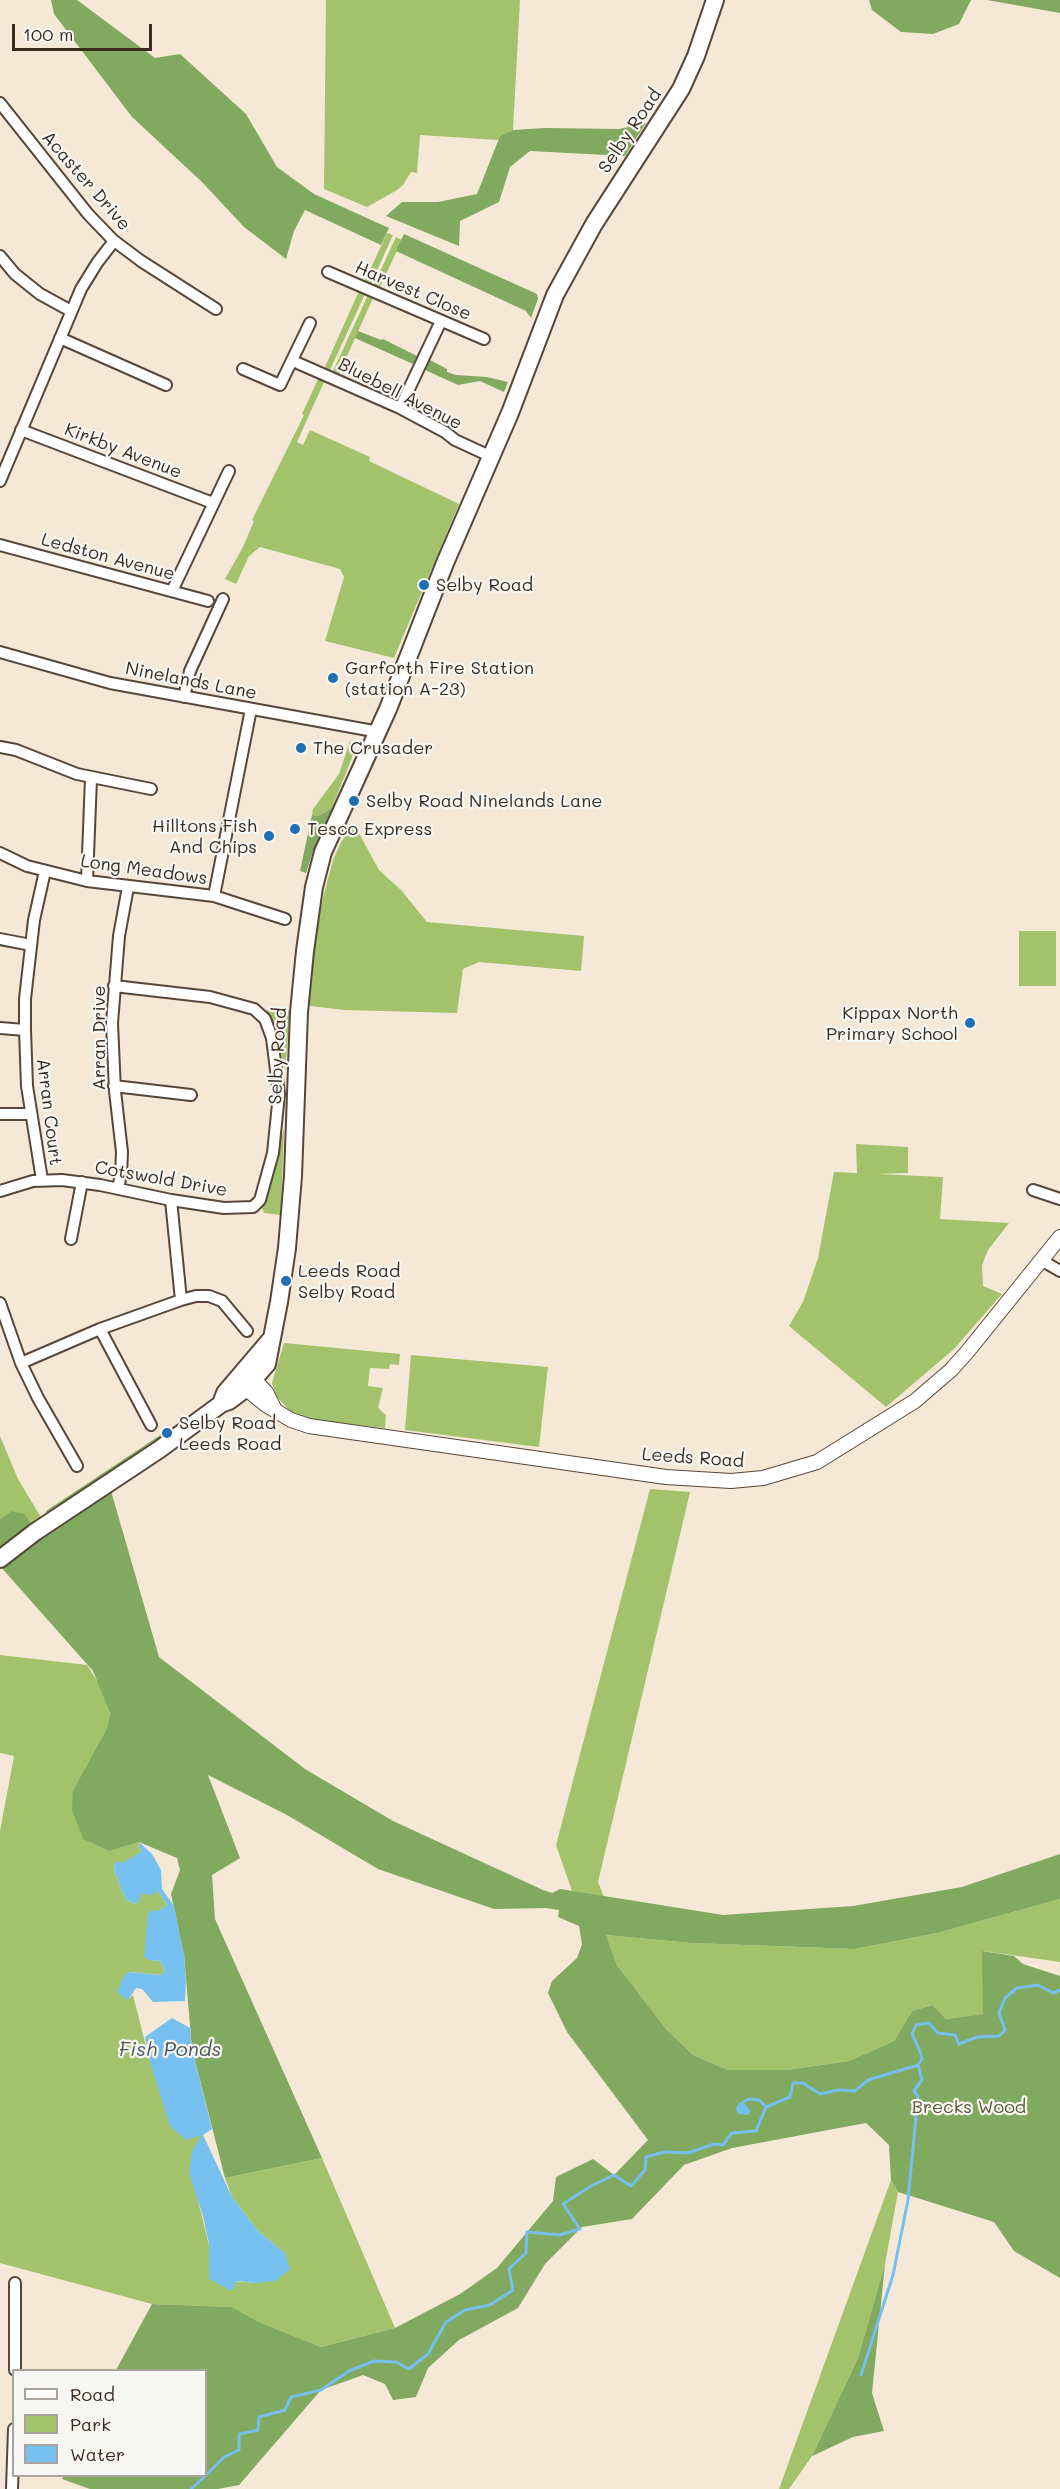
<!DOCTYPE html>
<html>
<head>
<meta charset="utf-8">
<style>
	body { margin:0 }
	#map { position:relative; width:1060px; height:2489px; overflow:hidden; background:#f5e8d7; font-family:Mali,sans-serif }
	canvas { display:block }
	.legend { position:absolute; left:12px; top:2369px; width:195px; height:108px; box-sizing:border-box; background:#f6f6f2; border:2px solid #aba49d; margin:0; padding:8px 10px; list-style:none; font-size:18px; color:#3b2a1e }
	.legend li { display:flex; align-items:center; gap:12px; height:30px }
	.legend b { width:30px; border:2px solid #aba49d }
	.scale { position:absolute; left:12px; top:24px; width:140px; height:27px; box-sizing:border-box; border:3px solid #3b2a1e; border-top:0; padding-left:8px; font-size:18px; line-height:21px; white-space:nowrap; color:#3b2a1e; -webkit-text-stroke:4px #f6f6f2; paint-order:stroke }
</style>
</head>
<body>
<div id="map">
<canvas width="1060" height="2489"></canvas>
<ul class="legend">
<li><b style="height:8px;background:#fff"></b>Road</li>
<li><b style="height:16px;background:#a2c36b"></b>Park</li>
<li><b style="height:16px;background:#75c0ef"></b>Water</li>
</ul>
<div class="scale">100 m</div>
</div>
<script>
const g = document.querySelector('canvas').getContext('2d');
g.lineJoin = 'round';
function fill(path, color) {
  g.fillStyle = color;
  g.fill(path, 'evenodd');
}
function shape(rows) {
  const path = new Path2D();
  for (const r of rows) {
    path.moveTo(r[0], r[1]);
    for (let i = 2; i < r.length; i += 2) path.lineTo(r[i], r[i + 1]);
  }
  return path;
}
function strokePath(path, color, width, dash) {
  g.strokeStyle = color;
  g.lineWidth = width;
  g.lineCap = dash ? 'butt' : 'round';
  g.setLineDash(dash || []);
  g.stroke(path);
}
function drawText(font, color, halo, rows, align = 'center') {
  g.font = font + ' Mali,sans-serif';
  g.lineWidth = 4.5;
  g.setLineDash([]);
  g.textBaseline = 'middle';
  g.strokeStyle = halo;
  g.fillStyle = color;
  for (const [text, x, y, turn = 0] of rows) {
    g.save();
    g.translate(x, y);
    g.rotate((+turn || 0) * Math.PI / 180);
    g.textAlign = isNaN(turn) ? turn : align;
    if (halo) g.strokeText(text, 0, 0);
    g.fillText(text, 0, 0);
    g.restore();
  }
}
const green = shape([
	[326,0,520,0,513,130,500,136,498,140,420,135,417,173,411,172,403,185,397,190,367,207,324,189],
	[387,233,393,235,370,286,364,283],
	[396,237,402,240,379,289,373,287],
	[359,291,365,294,330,370,325,367],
	[368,295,373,298,339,374,333,371],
	[319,377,324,382,297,442,303,445,310,430,370,457,369,461,459,504,394,658,325,641,344,577,340,569,260,547,249,556,236,584,225,579,243,547,254,521,252,520,304,415,302,414],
	[350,741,354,746,353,755,332,808,318,816,312,815,313,809,339,774],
	[354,824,379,870,401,890,427,922,584,936,581,971,479,962,463,969,457,1013,344,1010,310,1006,307,1004,313,949,323,898,333,860,341,842],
	[1019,931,1056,931,1056,986,1019,986],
	[272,1007,290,1011,285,1071,278,1038,266,1011],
	[284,1128,281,1215,264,1213,261,1206,268,1189],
	[856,1144,908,1147,908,1173,877,1174,943,1177,940,1219,1009,1223,988,1250,982,1265,983,1286,1002,1294,954,1349,886,1407,789,1326,803,1302,818,1258,834,1172,857,1173],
	[284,1343,400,1354,399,1365,390,1364,389,1369,370,1368,368,1386,383,1388,378,1408,386,1415,385,1428,314,1420,301,1417,289,1410,276,1396,272,1383],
	[411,1355,548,1367,539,1447,405,1430],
	[0,1436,18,1479,42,1519,32,1525,11,1511,0,1519],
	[650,1489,690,1492,598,1882,604,1897,572,1891,556,1845],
	[0,1655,87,1665,99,1684,110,1713,107,1728,73,1790,110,1851,139,1842,141,1852,124,1863,115,1862,114,1870,126,1900,137,1904,141,1894,158,1891,167,1905,159,1911,148,1913,145,1956,149,1960,160,1961,165,1970,161,1975,129,1972,127,2000,133,1995,150,2062,160,2090,203,2135,197,2196,209,2245,209,2279,256,2283,285,2253,258,2231,232,2197,225,2178,322,2158,395,2328,321,2347,259,2322,232,2307,152,2304,0,2263,0,1831,14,1756,0,1753],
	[1060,1899,1060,1962,983,1951,984,2014,946,2019,931,2005,912,2011,894,2041,849,2061,786,2070,728,2070,693,2055,666,2029,617,1965,606,1935,691,1943,855,1949,937,1933],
	[891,2180,898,2192,885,2264,858,2358,812,2456,789,2489,779,2489]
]);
const forest = shape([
	[51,0,77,0,155,58,180,54,246,114,277,167,314,194,389,228,381,245,305,210,294,231,286,259,244,227,202,182,132,117,54,14],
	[869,0,971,0,959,24,933,34,901,32,872,10],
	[987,0,1060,0,1060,13],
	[646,123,625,156,530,151,510,167,499,202,460,221,459,246,386,216,402,202,438,202,477,194,500,136,513,130,544,128,619,129],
	[404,234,537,294,538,299,531,318,526,311,396,251],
	[358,331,381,340,383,339,417,356,413,364,355,338],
	[430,360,447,369,447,372,456,375,487,377,508,382,504,392,480,381,458,385,425,370],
	[332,808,313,851,306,873,300,871,312,815,318,816],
	[186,1418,188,1420,163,1437,48,1515,46,1511],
	[111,1491,159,1657,305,1769,393,1821,543,1890,552,1893,560,1889,723,1915,853,1906,962,1887,1060,1854,1060,1899,937,1933,855,1949,691,1943,606,1935,617,1965,666,2029,693,2055,728,2070,786,2070,849,2061,894,2041,912,2011,932,2005,946,2019,983,2014,982,1951,1014,1956,1023,1964,1060,1976,1060,2278,1014,2251,994,2222,898,2192,891,2180,889,2145,866,2123,732,2148,684,2165,632,2219,582,2227,545,2264,518,2308,459,2340,428,2368,416,2397,393,2400,385,2384,363,2375,321,2390,239,2485,218,2489,90,2489,62,2479,64,2476,206,2476,206,2370,116,2370,152,2304,232,2307,259,2322,321,2347,395,2328,460,2294,497,2268,553,2201,556,2177,593,2159,614,2175,648,2140,567,2032,548,1993,552,1981,577,1958,582,1944,579,1926,558,1917,559,1910,546,1908,494,1909,378,1869,287,1815,208,1775,240,1858,212,1875,215,1919,322,2158,225,2178,192,2049,184,1955,171,1894,180,1870,177,1858,139,1842,110,1851,83,1839,72,1810,73,1790,107,1728,110,1713,93,1671,0,1566],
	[11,1511,24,1514,32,1525,0,1549,0,1519],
	[885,2264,872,2393,884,2431,853,2437,812,2456,858,2358]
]);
const water = shape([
	[139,1842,152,1854,161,1870,162,1889,174,1906,184,1955,186,1981,185,2001,153,2002,142,1989,136,1988,128,2000,117,1993,123,1977,129,1972,161,1975,165,1970,160,1961,149,1960,144,1957,148,1913,154,1910,159,1911,167,1905,158,1891,151,1895,142,1894,137,1904,126,1900,114,1870,115,1862,124,1862,141,1852],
	[172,2018,190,2028,192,2049,212,2129,203,2135,232,2197,258,2231,285,2253,290,2269,275,2281,255,2283,237,2281,232,2291,209,2279,209,2244,203,2216,189,2173,192,2151,202,2135,186,2140,170,2126,150,2062,145,2037],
	[743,2102,751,2111,748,2115,738,2114,736,2108,739,2103]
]);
const stream = shape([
	[743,2102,749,2099,759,2100,766,2107],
	[861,2375,893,2275,908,2200,918,2096,914,2091,922,2080,918,2065],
	[206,2475,224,2457,239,2450,239,2434,258,2430,259,2417,285,2410,291,2397,321,2390,349,2371,374,2361,396,2362,409,2369,428,2354,446,2322,465,2310,490,2305,513,2290,509,2269,526,2253,527,2232,559,2235,580,2229,563,2204,591,2186,614,2175,631,2186,645,2170,646,2157,664,2152,688,2153,714,2144,723,2145,732,2133,756,2131,766,2107,790,2097,793,2083,803,2083,820,2094,838,2090,855,2091,868,2080,918,2065,922,2059,921,2054,912,2034,916,2025,929,2023,938,2033,955,2035,959,2044,977,2037,999,2036,1005,2030,999,2013,1005,1998,1017,1988,1038,1985,1053,1993,1060,1990],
	[191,2489,205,2476]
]);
const minor = shape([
	[0,103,88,214,113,240,141,261,216,309],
	[0,256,15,274,40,294,71,311],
	[328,272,484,339],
	[60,338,166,385],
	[293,361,400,408,445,432,455,440,492,457],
	[243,369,280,385,310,323],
	[400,408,441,321],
	[21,430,213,503],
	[0,481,81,289,97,263,114,241],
	[0,545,208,601],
	[172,591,229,471],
	[0,652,110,683,379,732],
	[184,697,190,671,223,599],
	[0,747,16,750,77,774,151,789],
	[0,853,27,866,87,881,214,896,285,919],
	[87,881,91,778],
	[214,896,251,709],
	[0,939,31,945],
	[0,1028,25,1030],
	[114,1086,191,1095],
	[0,1114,31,1114],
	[42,1180,27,1086,25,1030,25,999,34,920,45,871],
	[118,1188,121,1175,122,1152,115,1091,112,1023,119,936,128,887],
	[1033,1190,1060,1199],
	[0,1191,33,1181,62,1180,100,1185,171,1200,224,1208,253,1207,260,1200,273,1153,279,1094,272,1038,265,1019,254,1009,210,997,114,986],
	[171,1200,181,1300],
	[71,1239,82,1182],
	[1041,1260,1060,1271],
	[0,1303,21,1363,38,1398,77,1466],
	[100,1329,151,1425],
	[21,1363,100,1329,181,1300,196,1296,209,1296,222,1301,247,1331],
	[15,2283,15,2370],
	[12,2489,14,2429]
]);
const major = shape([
	[247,1372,266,1392,274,1408],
	[238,1382,266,1405,291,1420,309,1426,666,1477,731,1481,763,1478,817,1462,915,1401,951,1370,968,1351,1060,1237]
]);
const highway = shape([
	[222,1401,225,1393,271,1339],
	[0,1559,35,1532,160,1449,221,1404,229,1401,245,1389,267,1364,279,1302,287,1248,293,1176,299,1012,305,951,314,887,323,852,388,709,445,563,510,413,555,295,594,224,681,89,696,56,715,0]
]);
const markers = [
	[424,585,6,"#1f6fb2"],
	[333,678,6,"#1f6fb2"],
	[301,748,6,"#1f6fb2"],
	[354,801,6,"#1f6fb2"],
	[295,829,6,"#1f6fb2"],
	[269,836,6,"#1f6fb2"],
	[970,1023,6,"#1f6fb2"],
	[286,1281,6,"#1f6fb2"],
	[167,1433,6,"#1f6fb2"]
];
const streetNames = [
	["Selby Road",630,131,-56],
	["Acaster Drive",86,181,49],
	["Harvest Close",413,291,23],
	["Bluebell Avenue",400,394,27],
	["Kirkby Avenue",123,451,21],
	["Ledston Avenue",108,557,15],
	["Ninelands Lane",191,681,11],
	["Long Meadows",144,870,8],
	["Arran Drive",99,1038,-90],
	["Selby Road",278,1056,-87],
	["Arran Court",49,1112,83],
	["Cotswold Drive",161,1179,10],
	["Leeds Road",693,1458,4]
];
const poiNames = [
	["Selby Road",436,585],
	["Garforth Fire Station",345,668],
	["(station A-23)",345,689],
	["The Crusader",313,748],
	["Selby Road Ninelands Lane",366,801],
	["Hilltons Fish",257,826,"right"],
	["And Chips",257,847,"right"],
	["Tesco Express",307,829],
	["Kippax North",958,1013,"right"],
	["Primary School",958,1034,"right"],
	["Leeds Road",298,1271],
	["Selby Road",298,1292],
	["Selby Road",179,1423],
	["Leeds Road",179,1444]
];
const parkNames = [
	["Brecks Wood",969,2107]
];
const waterNames = [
	["Fish Ponds",170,2050]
];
fill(green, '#a2c36b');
fill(forest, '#81a95f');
fill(water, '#75c0ef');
strokePath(stream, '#75c0ef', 3);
strokePath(minor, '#57463a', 14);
strokePath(major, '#57463a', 16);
strokePath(highway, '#57463a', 20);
strokePath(minor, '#fff', 10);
strokePath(major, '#fff', 14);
strokePath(highway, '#fff', 16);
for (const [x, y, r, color] of markers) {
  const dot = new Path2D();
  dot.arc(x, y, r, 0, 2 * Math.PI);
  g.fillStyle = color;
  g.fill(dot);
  strokePath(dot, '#f6f6f2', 2);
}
drawText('18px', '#3b2a1e', '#f6f6f2', streetNames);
drawText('18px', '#3b2a1e', '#f6f6f2', poiNames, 'left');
drawText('18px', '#5a5835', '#f6f6f2', parkNames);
drawText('italic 20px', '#4c575d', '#f6f6f2', waterNames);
</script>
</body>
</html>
